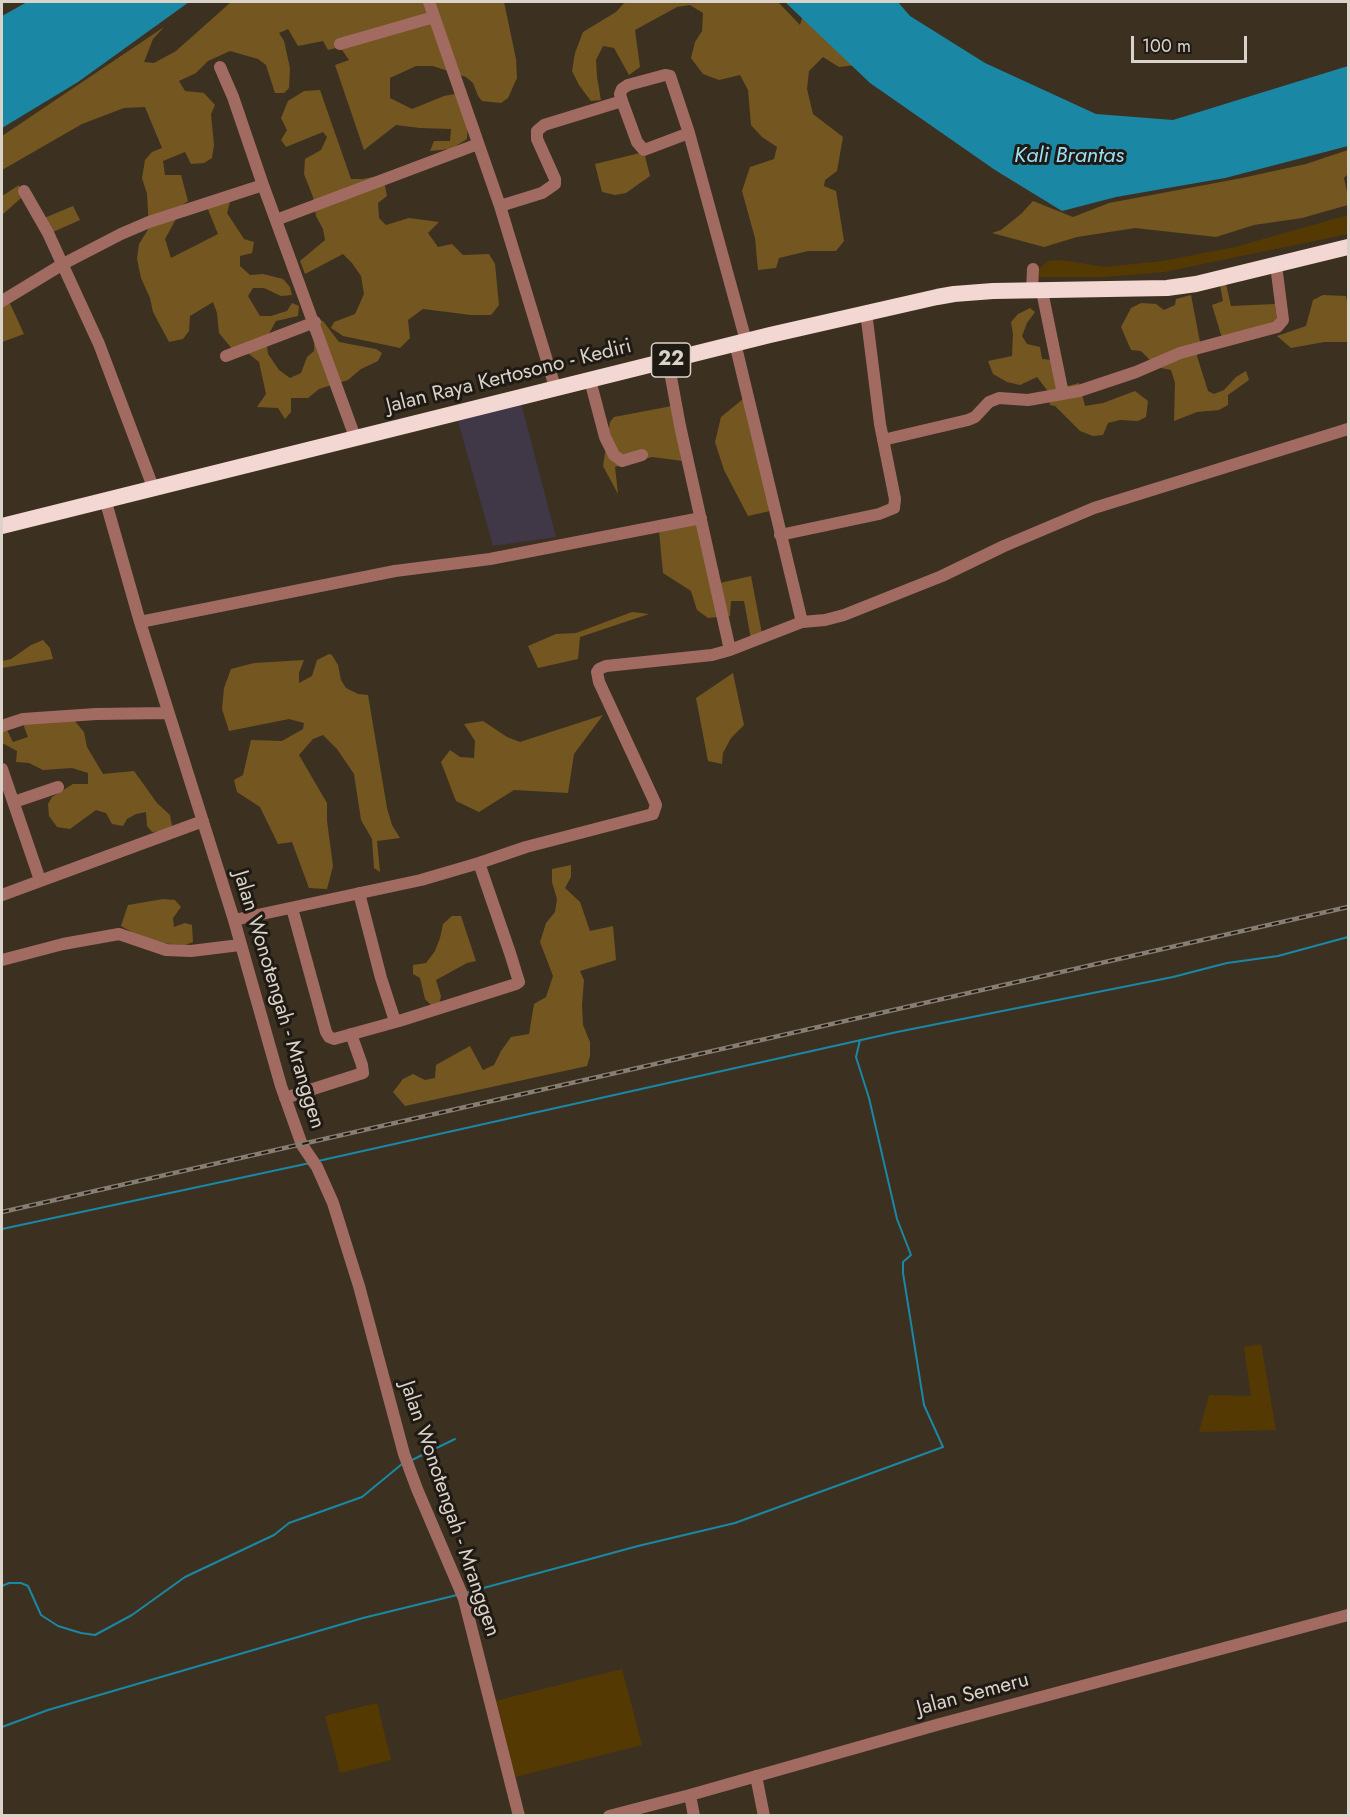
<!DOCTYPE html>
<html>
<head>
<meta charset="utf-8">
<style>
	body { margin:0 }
	#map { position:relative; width:1350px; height:1817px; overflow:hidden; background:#3c3121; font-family:Jost,sans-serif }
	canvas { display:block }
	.frame { position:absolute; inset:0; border:3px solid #dad3c9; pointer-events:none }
	.scale { position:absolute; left:1131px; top:36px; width:116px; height:27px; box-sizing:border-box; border:3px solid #dad3c9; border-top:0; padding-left:8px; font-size:18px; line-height:21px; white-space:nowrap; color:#dad3c9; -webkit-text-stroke:4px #1f1a13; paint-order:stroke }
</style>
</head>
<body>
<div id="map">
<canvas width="1350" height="1817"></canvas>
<div class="frame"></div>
<div class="scale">100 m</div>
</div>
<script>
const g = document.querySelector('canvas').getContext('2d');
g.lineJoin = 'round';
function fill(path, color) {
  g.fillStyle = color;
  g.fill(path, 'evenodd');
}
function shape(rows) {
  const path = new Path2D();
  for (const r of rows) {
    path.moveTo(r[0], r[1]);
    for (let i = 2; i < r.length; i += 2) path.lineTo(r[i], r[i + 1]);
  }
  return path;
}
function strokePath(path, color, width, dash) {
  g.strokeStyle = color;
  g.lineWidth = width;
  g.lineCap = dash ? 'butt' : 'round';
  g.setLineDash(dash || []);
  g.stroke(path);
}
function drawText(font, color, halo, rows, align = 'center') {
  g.font = font + ' Jost,sans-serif';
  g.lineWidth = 6;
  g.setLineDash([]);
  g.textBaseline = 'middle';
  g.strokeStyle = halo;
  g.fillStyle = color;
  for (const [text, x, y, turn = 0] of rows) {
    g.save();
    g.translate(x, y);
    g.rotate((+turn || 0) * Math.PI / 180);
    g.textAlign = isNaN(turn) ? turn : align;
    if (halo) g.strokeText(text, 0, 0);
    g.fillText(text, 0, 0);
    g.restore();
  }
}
const industrial = shape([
	[521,403,556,537,493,546,457,418]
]);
const green = shape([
	[1348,215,1348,234,1164,272,1104,277,1034,277,1039,269,1048,261,1061,260,1105,267,1162,261,1235,247],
	[1261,1344,1276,1430,1199,1432,1209,1395,1251,1396,1244,1347],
	[622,1669,642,1745,511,1778,491,1702],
	[377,1703,391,1760,340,1773,325,1716]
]);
const forest = shape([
	[231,2,504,2,516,59,517,78,508,98,501,103,482,101,478,96,473,83,466,77,433,66,416,66,390,78,390,98,412,109,444,96,460,93,468,121,467,139,451,149,430,151,434,141,450,141,451,129,420,128,396,125,364,150,335,65,349,60,340,47,328,50,323,41,298,46,288,29,279,33,284,41,290,68,289,88,284,93,275,93,266,65,258,59,230,51,208,61,196,73,179,81,185,91,204,93,215,105,211,114,214,145,212,158,204,163,191,164,185,152,163,161,165,175,181,175,188,201,178,208,176,219,165,239,171,258,218,234,205,202,255,192,230,202,227,213,244,239,254,242,252,253,240,256,240,266,250,275,263,274,283,279,290,287,292,295,281,296,264,288,253,288,248,296,260,316,271,316,287,311,292,303,299,306,298,316,276,321,266,339,268,354,279,370,290,378,301,373,307,357,314,351,315,319,323,321,339,342,376,349,382,353,378,361,361,369,348,380,319,389,308,398,291,398,291,412,285,419,278,408,257,407,266,394,259,362,249,354,238,356,219,333,217,313,213,302,190,316,189,331,183,339,169,342,153,312,150,298,141,278,137,259,139,244,149,228,147,194,142,178,145,160,152,152,162,148,145,107,124,108,82,124,2,170,2,136,164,27,153,39,144,62,154,63,176,51],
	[625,2,778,2,800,25,806,5,857,65,839,67,823,57,809,71,807,89,813,114,843,137,837,171,825,180,824,186,836,191,844,241,836,251,808,251,779,258,776,268,758,270,755,238,742,191,750,167,774,159,777,147,762,137,751,125,748,90,740,75,719,80,703,74,691,58,695,42,702,31,703,13,690,5,677,7,635,30,640,67,629,75,614,48,603,46,596,60,597,77,601,100,591,101,579,85,572,71,575,53,583,32,616,12],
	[320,90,351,179,363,179,383,175,387,196,378,203,379,218,386,225,409,218,439,222,428,233,438,247,452,244,463,255,489,254,495,264,499,305,491,315,471,315,423,309,408,320,410,338,400,348,343,336,331,328,334,322,355,314,364,294,361,276,352,263,343,254,305,274,300,261,325,240,323,229,316,216,313,197,304,174,305,159,321,150,327,137,323,132,286,147,281,140,287,130,281,118,288,101,304,91],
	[1348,150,1348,174,1344,178,1348,196,1348,205,1302,218,1254,225,1216,237,1135,228,1077,237,1044,247,992,233,1001,230,1021,214,1033,201,1073,217,1109,203,1242,178,1306,164],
	[644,152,650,176,626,193,615,195,602,192,595,164],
	[19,185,21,198,2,215,2,196],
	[73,206,80,220,44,236,37,221],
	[1226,284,1231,306,1275,304,1277,324,1222,338,1212,305,1223,301,1220,285],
	[1191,295,1200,342,1197,356,1208,391,1214,394,1224,390,1236,377,1246,371,1249,380,1228,395,1228,405,1219,410,1197,412,1174,421,1175,383,1171,370,1161,368,1150,360,1141,351,1131,350,1121,327,1131,308,1141,303,1156,304,1164,310,1175,305,1176,299],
	[1323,295,1346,296,1348,306,1348,342,1324,342,1291,348,1277,336,1306,326,1313,300],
	[7,297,24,334,2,342,2,300],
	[1030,308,1035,312,1027,323,1022,336,1027,344,1040,347,1042,359,1052,360,1068,386,1079,383,1085,406,1103,403,1135,391,1148,401,1146,417,1138,421,1120,420,1108,423,1103,435,1093,436,1080,431,1055,406,1050,405,1047,390,1037,377,1020,385,1007,382,993,374,988,361,1012,356,1013,334,1011,322,1018,314],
	[743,399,770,511,748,516,724,470,715,442,721,417],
	[672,406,683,461,652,457,615,467,618,494,603,466,610,422,614,417],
	[697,523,718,617,708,618,697,610,691,591,663,573,659,531],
	[751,576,762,634,751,639,744,601,731,601,730,616,727,616,720,583],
	[632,612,649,614,580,637,578,659,538,668,528,646,556,634,576,633],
	[43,640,50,648,53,659,2,668,2,661,11,659,31,645],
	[329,654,332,655,338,665,341,680,346,688,358,694,368,695,387,808,392,825,400,838,377,841,380,872,374,868,372,839,361,820,354,774,337,749,323,735,313,739,299,755,327,803,327,821,333,866,327,889,309,888,292,842,278,844,260,807,237,792,234,780,243,775,251,740,282,741,303,729,304,723,289,719,229,731,222,709,224,688,231,669,254,663,304,660,299,673,299,683,312,676,317,660],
	[733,673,744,725,731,738,723,753,722,764,708,761,696,698],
	[603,715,574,754,568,793,514,790,479,812,456,801,441,762,450,750,460,757,474,758,475,741,464,724,483,721,507,737,520,742],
	[74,720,84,732,87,747,103,774,134,771,157,803,170,815,172,826,164,831,152,832,147,826,146,812,136,814,127,819,123,826,112,824,106,813,96,810,70,829,57,827,49,816,48,804,52,797,73,784,88,784,88,773,72,768,43,770,29,763,16,762,17,751,2,743,2,731,6,728,13,742,28,737,23,724],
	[571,865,571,877,565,888,580,902,590,931,613,926,616,960,580,971,584,980,582,1005,583,1025,590,1042,590,1056,587,1066,405,1106,393,1092,403,1079,413,1074,425,1080,435,1078,436,1065,470,1046,483,1070,494,1065,501,1051,511,1037,529,1034,534,1004,546,997,553,976,540,942,546,923,555,912,557,899,552,882,552,869],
	[163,899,175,900,181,907,173,918,174,927,185,923,192,925,193,942,185,945,159,943,137,935,121,926,128,905],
	[452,916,461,916,476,961,467,963,436,980,441,996,439,1005,432,1006,425,999,420,978,413,974,413,965,426,963,435,951,440,938,443,924]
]);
const water = shape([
	[27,2,189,2,78,82,2,128,2,16],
	[785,2,898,2,910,16,985,63,1096,114,1173,120,1348,66,1348,146,1225,178,1116,197,1062,211,995,170,870,83]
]);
const stream = shape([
	[318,1161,897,1032,1173,977,1227,963,1278,956,1348,937],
	[2,1229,310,1163],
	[410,1461,455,1439],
	[2,1586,9,1583,21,1583,28,1586,41,1615,58,1626,81,1633,95,1635,132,1615,185,1577,274,1535,289,1523,362,1497,402,1464],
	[465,1593,638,1546,735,1523,943,1447,924,1405,903,1273,903,1262,911,1255,897,1219,869,1098,856,1057,860,1040],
	[2,1727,48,1710,363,1618,457,1595]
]);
const minor = shape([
	[429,2,500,206,555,387],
	[340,44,434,17],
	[220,67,233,97,263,185,355,437],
	[622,101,620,94,622,89,628,85,665,75,670,76,689,133],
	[24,191,48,233,99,344,153,487],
	[500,206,542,193,555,184,555,179,537,139,537,131,544,125,622,101,637,142,644,150,689,133,746,341],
	[276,220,478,144],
	[1032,291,1033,269],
	[1042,291,1063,394],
	[2,301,63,264,121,234,149,222,263,185],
	[226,356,315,322],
	[668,361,680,426,730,650],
	[590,380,605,437,614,455,622,461,642,455],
	[883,440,968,420,975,417,989,402,999,398,1028,400,1079,391,1136,372,1180,353,1277,327,1283,320,1276,265],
	[105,499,140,622,234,920,281,1086,302,1145,317,1167,333,1203,359,1286,404,1454,417,1489,464,1599,519,1816],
	[780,535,879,514,894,508,895,499,880,424,866,312],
	[140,622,395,571,490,559,701,518],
	[802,622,825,620,844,615,942,576,1004,546,1094,508,1348,429],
	[2,726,23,719,96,714,168,713],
	[2,769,40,880],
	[14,802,58,787],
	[359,893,381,978,394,1018,399,1021],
	[2,895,203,821],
	[292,908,326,1032,329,1037,334,1039,399,1021,516,984,519,982,510,953,479,863],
	[234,920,421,880,479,863,526,847,653,814,656,805,652,796,599,682,597,672,599,669,606,666,712,655,730,650,802,622,735,343],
	[2,960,63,944,119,934,166,950,191,951,240,945],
	[285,1098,363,1073,362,1065,351,1034],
	[756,1776,764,1816],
	[690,1795,694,1816],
	[609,1816,690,1795,940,1724,1348,1615]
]);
const highway = shape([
	[2,526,770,335,937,297,954,294,993,291,1167,288,1196,284,1348,247]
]);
const rail = shape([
	[2,1212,1348,907]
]);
const shields = [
	[671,360,39]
];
const shieldNames = [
	["22",671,360]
];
const streetNames = [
	["Jalan Raya Kertosono - Kediri",509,377,-14],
	["Jalan Wonotengah - Mranggen",278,1000,73],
	["Jalan Wonotengah - Mranggen",449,1509,71],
	["Jalan Semeru",973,1695,-15]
];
const waterNames = [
	["Kali Brantas",1069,157]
];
fill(industrial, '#403747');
fill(green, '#543903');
fill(forest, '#745620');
fill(water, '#1a88a4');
strokePath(stream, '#1a88a4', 2);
strokePath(minor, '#a26b62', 12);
strokePath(highway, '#f3d7d2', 16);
strokePath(rail, '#877e71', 4.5);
strokePath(rail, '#1f1a13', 2, [7]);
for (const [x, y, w] of shields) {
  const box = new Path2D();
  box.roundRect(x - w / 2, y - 17, w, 34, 4.5);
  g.fillStyle = '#1f1a13';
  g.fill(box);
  strokePath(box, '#dad3c9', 1.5);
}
drawText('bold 20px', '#dad3c9', null, shieldNames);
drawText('21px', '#dad3c9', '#1f1a13', streetNames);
drawText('italic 22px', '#98e0f7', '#1f1a13', waterNames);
</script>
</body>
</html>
